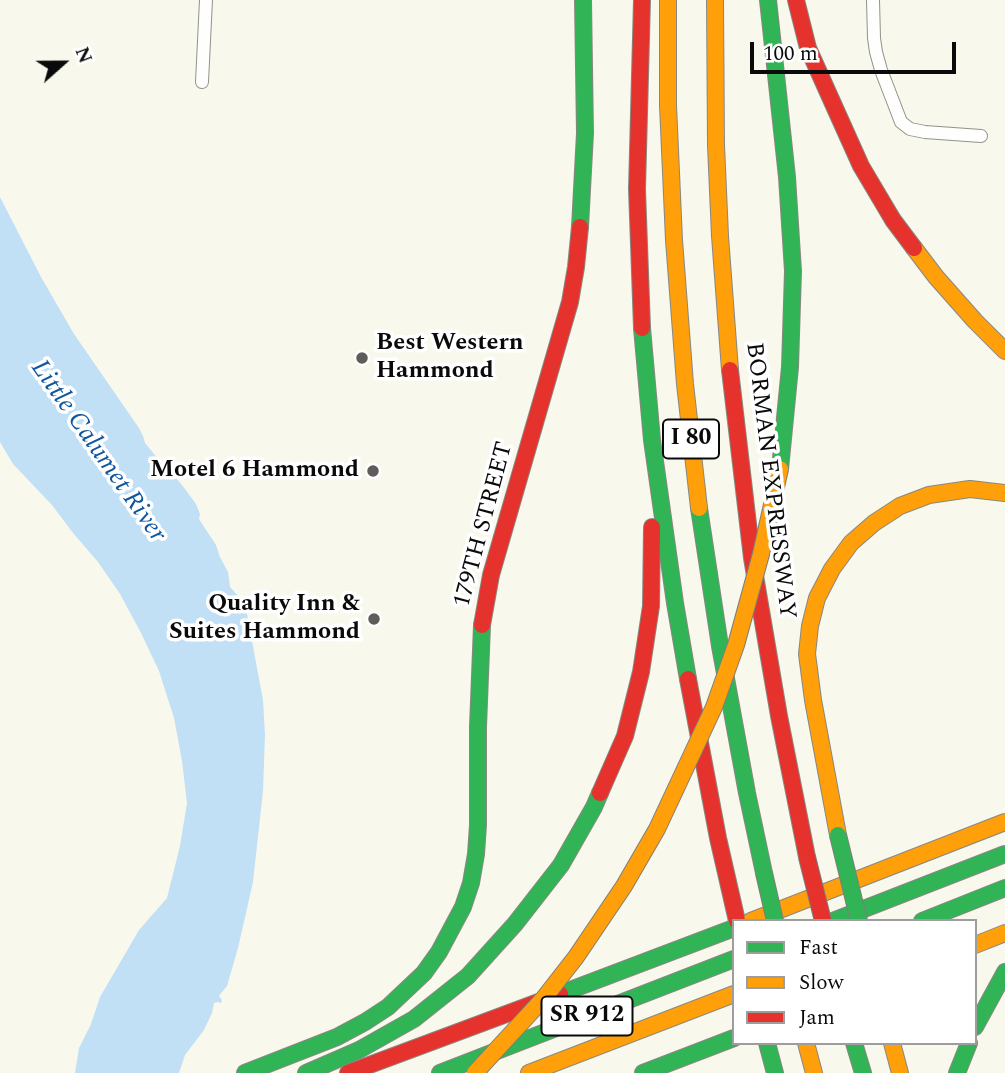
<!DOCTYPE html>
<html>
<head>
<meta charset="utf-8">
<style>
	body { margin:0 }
	#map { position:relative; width:1005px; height:1073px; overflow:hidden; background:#f9f8ed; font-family:Spectral,serif }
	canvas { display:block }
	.legend { position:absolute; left:732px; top:919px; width:245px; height:126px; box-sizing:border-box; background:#fff; border:2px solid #9d9d9d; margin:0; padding:9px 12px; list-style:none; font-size:21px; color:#0a0a0a }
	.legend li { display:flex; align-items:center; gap:14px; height:35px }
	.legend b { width:35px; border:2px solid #9d9d9d }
	.north { position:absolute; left:28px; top:28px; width:70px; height:70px; -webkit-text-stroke:5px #fff; paint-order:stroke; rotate:69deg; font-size:19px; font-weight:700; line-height:28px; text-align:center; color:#0a0a0a }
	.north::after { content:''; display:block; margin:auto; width:24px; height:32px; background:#0a0a0a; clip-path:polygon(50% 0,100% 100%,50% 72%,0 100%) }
	.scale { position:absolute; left:750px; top:42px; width:206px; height:32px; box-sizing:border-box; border:4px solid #0a0a0a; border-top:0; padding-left:9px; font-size:21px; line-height:24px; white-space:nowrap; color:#0a0a0a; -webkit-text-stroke:5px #fff; paint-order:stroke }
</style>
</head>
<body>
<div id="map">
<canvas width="1005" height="1073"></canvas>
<ul class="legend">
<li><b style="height:9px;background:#30b455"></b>Fast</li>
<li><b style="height:9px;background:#ff9f0a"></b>Slow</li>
<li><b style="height:9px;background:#e5322d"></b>Jam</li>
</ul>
<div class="north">N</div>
<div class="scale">100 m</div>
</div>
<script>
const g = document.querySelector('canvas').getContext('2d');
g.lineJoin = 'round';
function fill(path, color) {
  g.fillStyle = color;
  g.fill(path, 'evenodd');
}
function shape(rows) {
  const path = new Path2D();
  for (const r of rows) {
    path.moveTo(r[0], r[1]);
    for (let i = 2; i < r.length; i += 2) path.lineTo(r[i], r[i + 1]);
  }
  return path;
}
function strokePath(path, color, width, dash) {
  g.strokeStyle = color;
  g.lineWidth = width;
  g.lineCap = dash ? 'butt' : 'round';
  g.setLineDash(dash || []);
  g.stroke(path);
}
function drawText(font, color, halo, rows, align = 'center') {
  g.font = font + ' Spectral,serif';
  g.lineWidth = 7;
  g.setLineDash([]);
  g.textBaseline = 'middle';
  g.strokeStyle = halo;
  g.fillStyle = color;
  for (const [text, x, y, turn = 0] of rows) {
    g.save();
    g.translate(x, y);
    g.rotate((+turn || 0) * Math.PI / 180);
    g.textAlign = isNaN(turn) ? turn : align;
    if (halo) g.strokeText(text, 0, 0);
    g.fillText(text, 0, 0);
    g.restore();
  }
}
const water = shape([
	[0,197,41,277,74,334,139,428,143,436,145,443,159,460,164,463,169,462,171,466,169,467,170,471,182,485,196,504,200,514,199,519,216,545,220,557,228,572,230,587,239,597,247,614,263,700,265,735,263,791,253,882,238,948,227,986,219,996,222,1000,221,1003,217,1002,214,1003,212,1013,204,1030,185,1055,179,1073,75,1073,79,1048,91,1024,100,997,139,930,167,898,180,846,187,803,182,761,174,718,159,671,141,633,120,594,98,562,73,533,52,505,13,464,0,442]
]);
const street = shape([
	[873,0,874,38,876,52,881,70,901,122,910,129,925,132,981,136],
	[202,82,206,0]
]);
const fast = shape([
	[768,0,787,177,793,271,790,367,780,469],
	[580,227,585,133,583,0],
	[642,328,652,440,675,603,688,679],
	[699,508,720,646,747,793,764,873],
	[833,921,1005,854],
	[922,921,1005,888],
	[560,994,734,928],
	[975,1027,1005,972],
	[767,1043,775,1073],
	[854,1043,863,1073],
	[245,1073,337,1037,365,1022,388,1007,424,973,439,952,463,907,471,883,476,854,478,825,478,727,482,625],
	[306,1073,359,1050,414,1019,468,976,515,924,561,865,594,807,600,793],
	[440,1073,734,959],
	[643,1073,734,1038],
	[957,1073,969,1043]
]);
const slow = shape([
	[668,0,668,105,674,240,685,384,699,508],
	[715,0,716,145,720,236,730,370],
	[914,248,936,277,975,321,1005,351],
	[838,835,813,700,807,654,810,626,817,598,832,569,851,543,874,523,900,506,929,495,970,489,1005,493],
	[751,921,1005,822],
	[975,945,1005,933],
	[806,1043,814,1073],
	[892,1043,900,1073],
	[529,1073,734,994]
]);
const jam = shape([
	[642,0,637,189,642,328],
	[796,0,808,48,861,166,893,220,914,248],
	[730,370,752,558,779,716,807,857],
	[482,625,491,575,570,302,576,267,580,227],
	[688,679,718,838,737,921],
	[600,793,625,736,641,672,651,606,652,527],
	[348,1073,560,994]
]);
const fastBridge = shape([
	[838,835,859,921],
	[764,873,775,921]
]);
const slowBridge = shape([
	[475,1073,544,998,576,957,624,886,657,829,714,707,736,645,761,554,780,469]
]);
const jamBridge = shape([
	[807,857,823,921]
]);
const markers = [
	[362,358,7,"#5e5d59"],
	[373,471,7,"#5e5d59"],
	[374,619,7,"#5e5d59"]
];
const shields = [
	[691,439,56],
	[587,1016,91]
];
const shieldNames = [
	["I 80",691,439],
	["SR 912",587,1016]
];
const poiNames = [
	["Best Western",376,344,"left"],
	["Hammond",376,372,"left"],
	["Motel 6 Hammond",359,471],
	["Quality Inn &",360,605],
	["Suites Hammond",360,633]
];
const streetNames = [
	["BORMAN EXPRESSWAY",769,481,83],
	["179TH STREET",485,525,-75]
];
const waterNames = [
	["Little Calumet River",97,452,55]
];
fill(water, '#c1e0f5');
strokePath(street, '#92918c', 14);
strokePath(fast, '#888883', 18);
strokePath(slow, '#888883', 18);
strokePath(jam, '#888883', 18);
strokePath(street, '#fefefc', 12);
strokePath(fast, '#30b455', 16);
strokePath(slow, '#ff9f0a', 16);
strokePath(jam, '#e5322d', 16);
strokePath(fastBridge, '#7f7e7a', 18, []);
strokePath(slowBridge, '#7f7e7a', 18, []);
strokePath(jamBridge, '#7f7e7a', 18, []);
strokePath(fastBridge, '#30b455', 16);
strokePath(slowBridge, '#ff9f0a', 16);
strokePath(jamBridge, '#e5322d', 16);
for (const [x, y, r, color] of markers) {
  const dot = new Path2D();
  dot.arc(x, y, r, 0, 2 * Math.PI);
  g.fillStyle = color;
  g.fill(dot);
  strokePath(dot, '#fff', 2.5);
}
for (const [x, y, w] of shields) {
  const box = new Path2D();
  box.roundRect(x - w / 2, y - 19.5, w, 39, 5);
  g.fillStyle = '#fff';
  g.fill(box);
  strokePath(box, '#0a0a0a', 2);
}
drawText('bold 23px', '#0a0a0a', null, shieldNames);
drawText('bold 24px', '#0a0a0a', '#fff', poiNames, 'right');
drawText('24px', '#0a0a0a', '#fff', streetNames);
drawText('italic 26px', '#0f569f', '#fff', waterNames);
</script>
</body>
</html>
